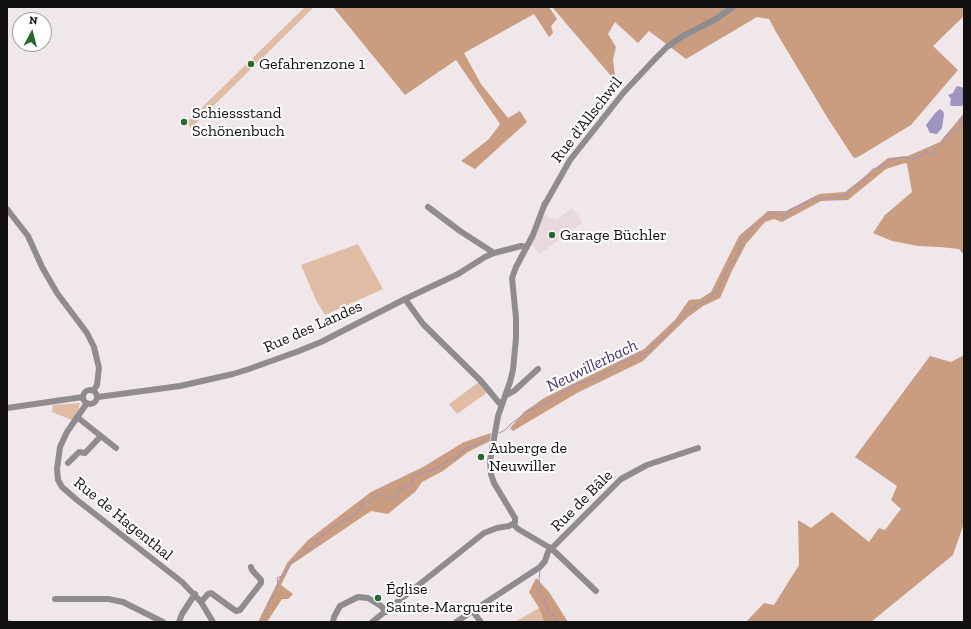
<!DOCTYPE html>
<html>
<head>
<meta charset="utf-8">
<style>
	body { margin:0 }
	#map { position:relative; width:971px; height:629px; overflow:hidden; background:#f0e7ea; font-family:"Zilla Slab",serif }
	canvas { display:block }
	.frame { position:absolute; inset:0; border:8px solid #120f10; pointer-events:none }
	.north { position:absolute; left:12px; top:12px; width:40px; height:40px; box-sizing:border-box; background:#fff; border:1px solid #a09f9f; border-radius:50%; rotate:7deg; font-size:11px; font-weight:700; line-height:16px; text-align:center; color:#120f10 }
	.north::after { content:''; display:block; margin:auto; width:14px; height:18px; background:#286830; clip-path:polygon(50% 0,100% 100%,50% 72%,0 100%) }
</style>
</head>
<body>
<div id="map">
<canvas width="971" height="629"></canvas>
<div class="frame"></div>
<div class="north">N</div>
</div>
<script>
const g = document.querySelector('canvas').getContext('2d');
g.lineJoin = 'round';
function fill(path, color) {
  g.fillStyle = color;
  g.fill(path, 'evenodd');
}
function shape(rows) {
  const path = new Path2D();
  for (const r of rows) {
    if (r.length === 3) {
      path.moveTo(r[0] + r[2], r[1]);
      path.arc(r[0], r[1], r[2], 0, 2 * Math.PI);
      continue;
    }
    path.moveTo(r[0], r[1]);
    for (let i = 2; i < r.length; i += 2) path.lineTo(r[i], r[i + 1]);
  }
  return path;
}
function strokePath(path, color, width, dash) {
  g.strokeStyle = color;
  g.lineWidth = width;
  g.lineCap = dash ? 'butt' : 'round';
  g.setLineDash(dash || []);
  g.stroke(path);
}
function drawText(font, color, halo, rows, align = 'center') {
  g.font = font + ' "Zilla Slab",serif';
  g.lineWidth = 4;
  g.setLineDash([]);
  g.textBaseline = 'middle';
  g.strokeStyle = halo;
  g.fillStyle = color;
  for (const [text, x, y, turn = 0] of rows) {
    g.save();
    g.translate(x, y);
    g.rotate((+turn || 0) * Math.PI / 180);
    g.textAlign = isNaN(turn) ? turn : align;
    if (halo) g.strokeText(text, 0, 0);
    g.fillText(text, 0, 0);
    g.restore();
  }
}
const built = shape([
	[572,208,583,222,540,254,527,239,540,213,556,220]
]);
const green = shape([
	[305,7,314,7,191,128,187,122],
	[358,244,383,289,325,315,316,300,301,265],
	[479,382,488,392,457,414,449,404],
	[80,403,77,414,72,420,52,412,53,405],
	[539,608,544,622,515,622]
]);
const forest = shape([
	[333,7,549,7,557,19,551,26,553,33,549,37,534,14,464,53,481,84,508,118,520,111,527,122,475,169,461,161,489,139,500,124,456,60,405,95],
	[552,7,964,7,964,16,933,46,958,70,911,125,858,157,855,158,853,157,827,117,776,32,769,19,757,17,686,59,649,31,638,43,615,22,608,34,616,47,613,60,615,75,612,77],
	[964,113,964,255,959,249,939,247,918,246,892,241,873,233,885,215,912,192,907,164,905,163,886,169,848,200,821,201,782,222,774,219,765,222,746,244,732,271,720,298,703,306,688,317,643,361,577,393,513,431,510,428,524,412,544,398,644,349,675,320,689,300,700,299,711,292,739,236,768,211,786,211,819,194,845,192,888,158,908,156,940,142],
	[964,355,964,523,953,555,871,622,746,622,764,603,774,605,799,565,798,520,811,528,832,512,869,542,879,528,885,530,901,509,891,500,897,486,855,457,930,356,951,362],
	[491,433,490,441,468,452,443,471,422,482,416,491,388,514,371,511,291,565,281,585,293,594,288,599,282,599,267,622,258,622,287,563,308,540,371,492,423,467,464,442],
	[536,578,549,592,568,622,544,622,539,608,529,592]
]);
const water = shape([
	[958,86,964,88,964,105,961,106,952,106,950,105,951,99,948,95,953,93,956,87],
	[940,109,943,111,944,114,942,128,937,134,930,133,926,125,936,112]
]);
const stream = shape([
	[499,433,505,430,512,423,528,411,552,400,562,392,568,390,578,383,598,378,607,371,615,368,618,364,652,350,653,344,663,339,684,314,697,305,709,299,720,286,729,265,739,255,741,239,748,236,749,230,759,224,769,213,776,214,783,216,786,216,789,210,807,202,810,199,818,200,824,198,833,198,846,195,852,189,864,180,867,175,874,168,877,169,890,160,901,157,913,159,923,155,926,150,929,154,932,154,935,149,942,144,945,136,950,134,950,131,960,129,960,120,964,117],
	[540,570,539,580,540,584,539,593,541,597,545,599,544,603,547,607,549,613,554,615,557,620,555,622],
	[7,619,12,622],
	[263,622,265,620,270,601,276,591,278,585,277,578,284,575,290,564,313,547,317,539,344,520,349,519,357,513,363,502,373,501,376,496,382,495,393,499,396,497,400,489,408,487,412,484,413,476,437,468,443,463,459,456,465,448,474,446,490,437]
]);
const minor = shape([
	[544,206,570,160,624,92,656,58,667,47,681,37,716,19,733,7],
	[428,207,460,231,494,253],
	[7,209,28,236,42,267,57,293,87,333,94,347,99,368,97,385,94,390],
	[405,299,423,324,481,381,501,405],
	[90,397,7],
	[505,396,514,391,538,369],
	[98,397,180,386,233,374,249,369,299,351,321,342,405,299,458,274,485,257,494,253,521,246,527,247],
	[87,403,67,432,60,447,57,469,58,480,62,487,77,500,182,582,201,602,213,622],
	[7,408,83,397],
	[77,417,116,448],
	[68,463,79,452,85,453,101,436],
	[513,524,515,522,515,518,494,483,491,474,490,461,498,416,510,382,513,370,516,338,516,318,512,278,516,267,533,235,545,203],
	[513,524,518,529,552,549,596,591],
	[55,599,108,599,123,602,163,622],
	[201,602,208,594,211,593,233,609,236,611,240,610,261,583,261,580,252,570,251,567],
	[473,612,481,622],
	[179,622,182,614,195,594],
	[333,622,334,617,340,606,358,597,368,598,381,606,386,612],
	[372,622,484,533,497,528,509,526,513,524],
	[456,622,540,567,545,561,548,552,621,479,647,465,698,448]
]);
const markers = [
	[251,64,4,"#286830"],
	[184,122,4,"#286830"],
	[552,235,4,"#286830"],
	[481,457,4,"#286830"],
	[378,598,4,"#286830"]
];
const poiNames = [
	["Gefahrenzone 1",259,64],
	["Schiessstand",192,113],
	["Schönenbuch",192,131],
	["Garage Büchler",560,235],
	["Auberge de",489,448],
	["Neuwiller",489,466],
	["Église",386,589],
	["Sainte-Marguerite",386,607]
];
const streetNames = [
	["Rue d'Allschwil",587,120,-52],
	["Rue des Landes",313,327,-24],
	["Rue de Bâle",582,501,-45],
	["Rue de Hagenthal",123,519,39]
];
const waterNames = [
	["Neuwillerbach",592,366,-26]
];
fill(built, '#ead8df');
fill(green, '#e0bca5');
fill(forest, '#ca9d80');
fill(water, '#9e95c3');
strokePath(stream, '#9e95c3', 1);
strokePath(minor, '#8f8c8f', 6);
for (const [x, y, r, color] of markers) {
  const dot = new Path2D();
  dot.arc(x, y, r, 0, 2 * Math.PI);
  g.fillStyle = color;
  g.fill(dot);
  strokePath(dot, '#fff', 1.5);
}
drawText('16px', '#120f10', '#fff', poiNames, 'left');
drawText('16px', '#120f10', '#fff', streetNames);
drawText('italic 17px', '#443570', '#fff', waterNames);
</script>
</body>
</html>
